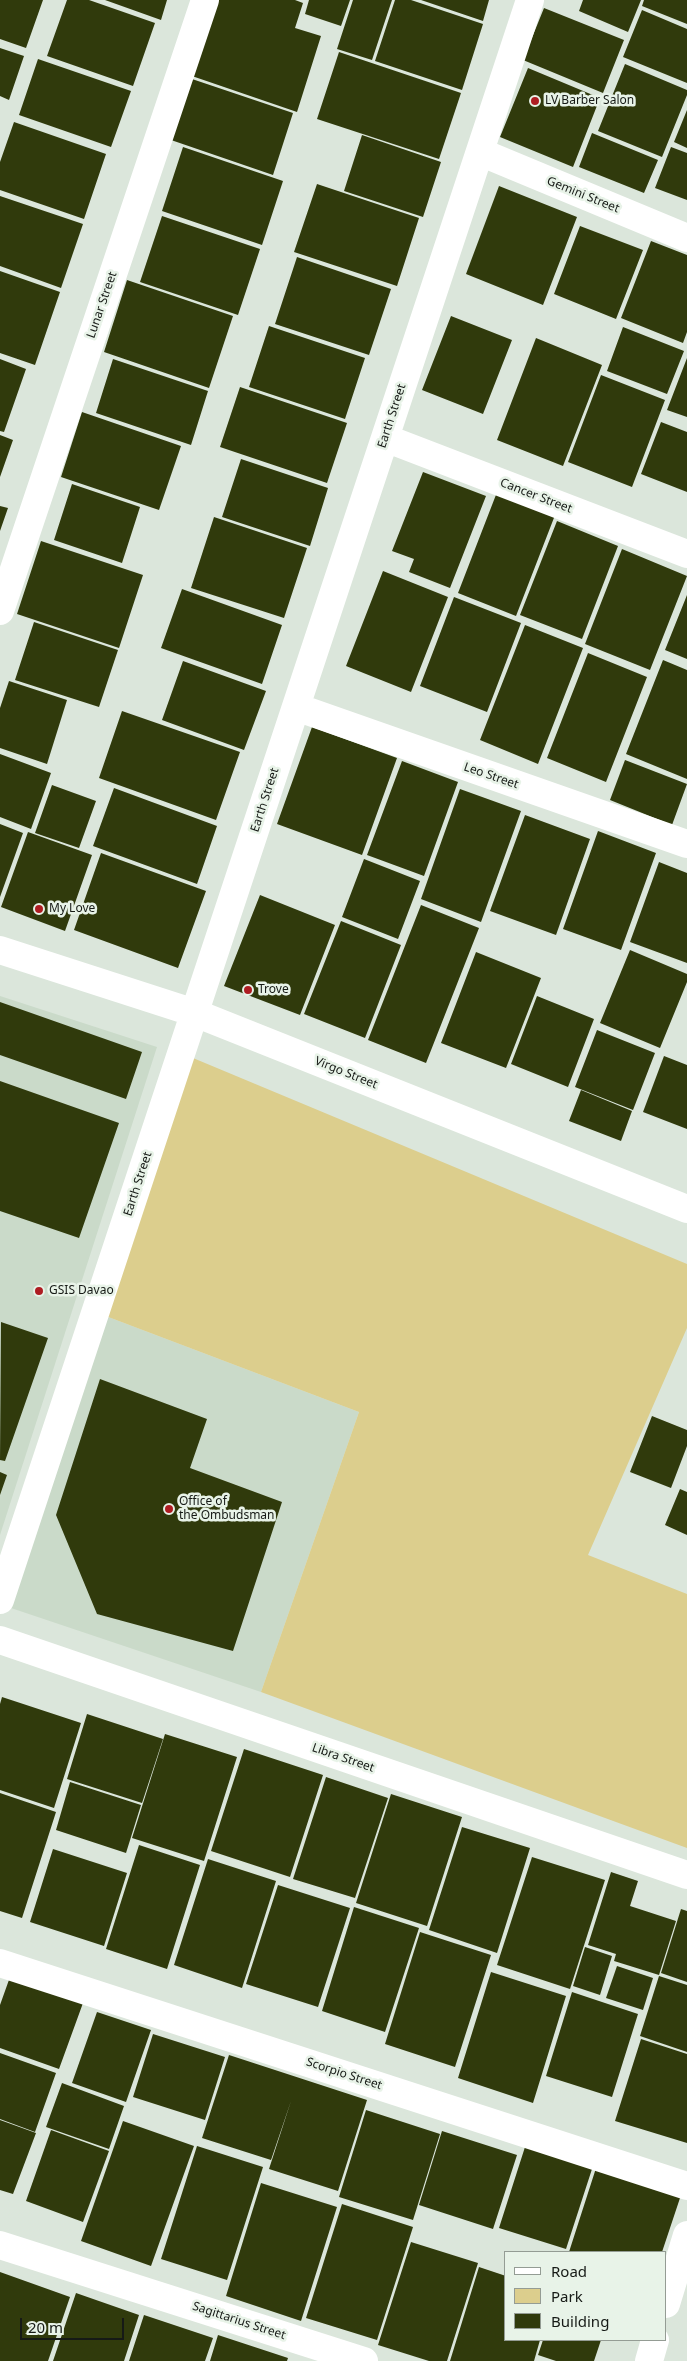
<!DOCTYPE html>
<html>
<head>
<meta charset="utf-8">
<style>
	body { margin:0 }
	#map { position:relative; width:687px; height:2361px; overflow:hidden; background:#dbe6db; font-family:"Noto Sans",sans-serif }
	canvas { display:block }
	.legend { position:absolute; left:504px; top:2251px; width:162px; height:90px; box-sizing:border-box; background:#e8f3e8; border:1px solid #949c94; margin:0; padding:6px 9px; list-style:none; font-size:15px; color:#161a16 }
	.legend li { display:flex; align-items:center; gap:10px; height:25px }
	.legend b { width:25px; border:1px solid #949c94 }
	.scale { position:absolute; left:20px; top:2318px; width:104px; height:22px; box-sizing:border-box; border:2px solid #161a16; border-top:0; padding-left:6px; font-size:15px; line-height:18px; white-space:nowrap; color:#161a16; -webkit-text-stroke:4px #e8f3e8; paint-order:stroke }
</style>
</head>
<body>
<div id="map">
<canvas width="687" height="2361"></canvas>
<ul class="legend">
<li><b style="height:6px;background:#fff"></b>Road</li>
<li><b style="height:14px;background:#dcce8d"></b>Park</li>
<li><b style="height:14px;background:#303a0c"></b>Building</li>
</ul>
<div class="scale">20 m</div>
</div>
<script>
const g = document.querySelector('canvas').getContext('2d');
g.lineJoin = 'round';
function fill(path, color) {
  g.fillStyle = color;
  g.fill(path, 'evenodd');
}
function shape(rows) {
  const path = new Path2D();
  for (const r of rows) {
    path.moveTo(r[0], r[1]);
    for (let i = 2; i < r.length; i += 2) path.lineTo(r[i], r[i + 1]);
  }
  return path;
}
function strokePath(path, color, width, dash) {
  g.strokeStyle = color;
  g.lineWidth = width;
  g.lineCap = dash ? 'butt' : 'round';
  g.setLineDash(dash || []);
  g.stroke(path);
}
function drawText(font, color, halo, rows, align = 'center') {
  g.font = font + ' "Noto Sans",sans-serif';
  g.lineWidth = 5;
  g.setLineDash([]);
  g.textBaseline = 'middle';
  g.strokeStyle = halo;
  g.fillStyle = color;
  for (const [text, x, y, turn = 0] of rows) {
    g.save();
    g.translate(x, y);
    g.rotate((+turn || 0) * Math.PI / 180);
    g.textAlign = isNaN(turn) ? turn : align;
    if (halo) g.strokeText(text, 0, 0);
    g.fillText(text, 0, 0);
    g.restore();
  }
}
const built = shape([
	[0,996,157,1047,0,1535],
	[103,1315,359,1412,261,1692,11,1608]
]);
const green = shape([
	[193,1058,687,1264,687,1328,588,1555,687,1594,687,1848,261,1692,359,1412,103,1315]
]);
const building = shape([
	[0,0,43,0,26,48,0,39],
	[67,0,89,0,155,23,133,86,47,56],
	[105,0,167,0,161,20],
	[213,0,295,0,303,3,295,28,321,36,297,112,189,75],
	[309,0,350,0,341,26,305,14],
	[353,0,392,0,372,60,337,49],
	[395,0,411,0,483,24,462,90,375,61],
	[421,0,489,0,483,21],
	[583,0,641,0,628,32,579,11],
	[644,0,687,0,687,24,642,6],
	[544,8,624,40,603,93,523,60],
	[642,10,687,29,687,83,623,57],
	[0,48,24,56,9,100,0,96],
	[339,52,461,93,439,159,317,119],
	[38,59,131,91,111,147,19,115],
	[625,64,687,90,687,95,662,157,598,131],
	[528,68,600,98,573,167,500,137],
	[192,79,293,113,273,175,171,140],
	[687,110,687,148,674,142],
	[14,122,106,154,84,219,0,190,0,162],
	[592,133,658,160,644,193,579,167],
	[362,135,441,162,423,217,344,191],
	[183,147,283,181,262,245,162,211],
	[671,147,687,153,687,200,655,188],
	[317,184,419,218,397,286,294,252],
	[499,186,577,217,543,305,466,274],
	[0,196,83,224,61,288,0,266],
	[162,216,260,249,238,315,140,282],
	[580,226,643,250,616,319,554,294],
	[651,241,687,255,687,332,683,343,621,318],
	[297,257,391,289,369,355,275,324],
	[0,271,60,292,35,365,0,353],
	[127,280,233,316,209,388,104,352],
	[451,316,512,340,483,414,422,390],
	[269,326,365,358,345,419,249,387],
	[623,327,684,351,667,394,607,371],
	[536,338,602,365,563,466,497,440],
	[687,358,687,417,667,410],
	[0,359,26,369,4,432,0,431],
	[113,359,208,391,191,445,96,413],
	[601,375,665,400,632,487,568,462],
	[240,387,347,423,327,483,220,447],
	[82,412,181,446,159,510,61,477],
	[661,422,687,432,687,492,641,474],
	[0,435,13,440,0,477],
	[241,459,328,488,310,546,222,517],
	[423,472,486,496,450,588,409,572,414,559,392,551],
	[72,484,140,507,122,563,54,540],
	[499,487,557,510,516,616,458,593],
	[0,506,8,508,0,531],
	[214,517,307,548,284,618,191,588],
	[557,521,618,546,582,639,520,615],
	[41,541,143,575,119,648,17,614],
	[622,549,687,576,650,670,585,644],
	[383,571,448,597,411,692,346,666],
	[182,589,282,625,262,684,161,648],
	[687,595,687,659,665,650],
	[454,597,521,623,487,712,420,686],
	[34,622,118,650,99,707,15,680],
	[525,625,583,648,538,764,480,740],
	[588,653,647,677,606,782,547,758],
	[663,660,687,670,687,779,626,754],
	[183,661,266,691,244,750,162,720],
	[9,681,67,700,47,764,0,748,0,708],
	[122,711,240,752,216,820,99,778],
	[312,727,397,758,362,855,277,824],
	[0,754,51,773,31,829,0,817],
	[625,760,687,784,672,825,610,800],
	[402,761,458,782,424,876,367,855],
	[52,785,96,801,79,848,35,833],
	[114,788,217,826,197,884,93,846],
	[460,789,521,811,481,922,421,899],
	[525,815,590,839,556,935,490,911],
	[0,824,23,833,0,897],
	[598,831,656,853,621,950,563,929],
	[28,832,92,855,65,931,1,907],
	[101,853,206,891,178,968,74,930],
	[364,859,420,881,398,939,342,917],
	[659,862,687,873,687,963,630,942],
	[260,895,335,925,300,1015,224,986],
	[421,905,479,928,426,1063,368,1040],
	[341,921,401,945,365,1038,304,1014],
	[630,950,687,974,687,982,660,1048,600,1023],
	[476,952,541,978,506,1068,441,1043],
	[537,996,594,1019,568,1087,511,1064],
	[0,1002,142,1052,126,1099,0,1055],
	[597,1030,655,1053,633,1110,575,1087],
	[664,1056,687,1065,687,1129,643,1112],
	[0,1081,119,1123,79,1238,0,1211],
	[581,1090,632,1111,621,1141,569,1121],
	[1,1322,48,1338,5,1461,0,1460],
	[100,1379,207,1419,190,1468,282,1502,233,1651,97,1614,56,1515],
	[652,1416,687,1430,687,1446,671,1488,630,1472],
	[0,1472,7,1475,0,1495],
	[680,1489,687,1492,687,1535,665,1525],
	[2,1697,81,1723,54,1808,0,1790,0,1704],
	[87,1714,163,1739,142,1803,67,1779],
	[165,1734,237,1757,204,1861,132,1838],
	[244,1749,323,1775,290,1877,211,1851],
	[326,1777,388,1798,355,1898,293,1879],
	[70,1782,141,1805,126,1853,56,1830],
	[0,1793,56,1812,22,1918,0,1911],
	[391,1794,462,1817,427,1926,356,1903],
	[462,1827,530,1848,497,1953,429,1930],
	[139,1845,200,1865,167,1969,106,1949],
	[53,1849,127,1873,104,1946,30,1922],
	[532,1857,605,1880,570,1989,497,1965],
	[208,1859,276,1881,242,1988,174,1965],
	[611,1872,638,1881,630,1906,676,1921,659,1975,614,1961,616,1954,588,1945],
	[278,1885,350,1908,318,2007,246,1984],
	[354,1907,419,1928,385,2032,322,2011],
	[681,1909,687,1911,687,1982,661,1973],
	[420,1932,491,1955,455,2067,385,2044],
	[585,1947,612,1956,600,1995,573,1986],
	[617,1966,653,1978,643,2010,606,1998],
	[491,1972,566,1996,533,2103,458,2078],
	[659,1976,687,1985,687,2052,640,2036],
	[10,1977,83,2003,59,2069,0,2048,0,2005],
	[572,1992,638,2014,612,2097,546,2076],
	[97,2012,151,2030,126,2102,72,2083],
	[153,2034,225,2057,205,2120,133,2097],
	[641,2039,687,2054,687,2143,615,2121],
	[0,2053,56,2073,35,2132,0,2119],
	[229,2055,367,2100,338,2191,269,2169,291,2101,271,2160,202,2138],
	[62,2083,124,2106,109,2149,46,2127],
	[366,2110,440,2134,413,2220,339,2197],
	[0,2120,36,2133,13,2194,0,2190],
	[123,2121,194,2146,151,2266,81,2241],
	[51,2130,109,2151,83,2222,26,2201],
	[442,2131,517,2155,493,2229,419,2205],
	[197,2146,263,2167,227,2280,161,2259],
	[525,2147,592,2169,566,2249,499,2228],
	[597,2165,682,2192,662,2252,569,2252],
	[261,2183,337,2207,301,2321,226,2296],
	[342,2204,413,2227,377,2340,306,2318],
	[411,2242,478,2263,447,2361,429,2361,378,2345],
	[479,2267,506,2276,506,2340,540,2340,534,2361,450,2361],
	[0,2272,70,2297,48,2361,0,2361],
	[76,2293,139,2315,124,2361,53,2361],
	[144,2315,213,2338,205,2361,129,2361],
	[218,2335,288,2358,287,2361,210,2361],
	[543,2340,601,2340,594,2361,556,2361,538,2355]
]);
const street = shape([
	[480,152,687,238],
	[385,438,687,554],
	[0,611,205,0],
	[296,707,687,844],
	[0,950,195,1013,687,1209],
	[0,1600,530,0],
	[0,1640,687,1875],
	[0,1963,687,2186],
	[0,2245,364,2361],
	[666,2304,687,2235],
	[649,2361,655,2340]
]);
const markers = [
	[535,101,5,"#ae1c22"],
	[39,909,5,"#ae1c22"],
	[248,990,5,"#ae1c22"],
	[39,1291,5,"#ae1c22"],
	[169,1509,5,"#ae1c22"]
];
const poiNames = [
	["LV Barber Salon",545,101],
	["My Love",49,909],
	["Trove",258,990],
	["GSIS Davao",49,1291],
	["Office of",179,1502],
	["the Ombudsman",179,1516]
];
const streetNames = [
	["Gemini Street",583,195,22],
	["Lunar Street",102,305,-71],
	["Earth Street",392,416,-72],
	["Cancer Street",536,496,21],
	["Leo Street",491,776,19],
	["Earth Street",265,800,-72],
	["Virgo Street",346,1073,22],
	["Earth Street",138,1184,-72],
	["Libra Street",343,1758,19],
	["Scorpio Street",344,2074,18],
	["Sagittarius Street",239,2321,18]
];
fill(built, '#cadac9');
fill(green, '#dcce8d');
fill(building, '#303a0c');
strokePath(street, '#fff', 28);
for (const [x, y, r, color] of markers) {
  const dot = new Path2D();
  dot.arc(x, y, r, 0, 2 * Math.PI);
  g.fillStyle = color;
  g.fill(dot);
  strokePath(dot, '#e8f3e8', 2);
}
drawText('12px', '#161a16', '#e8f3e8', poiNames, 'left');
drawText('12px', '#161a16', '#e8f3e8', streetNames);
</script>
</body>
</html>
